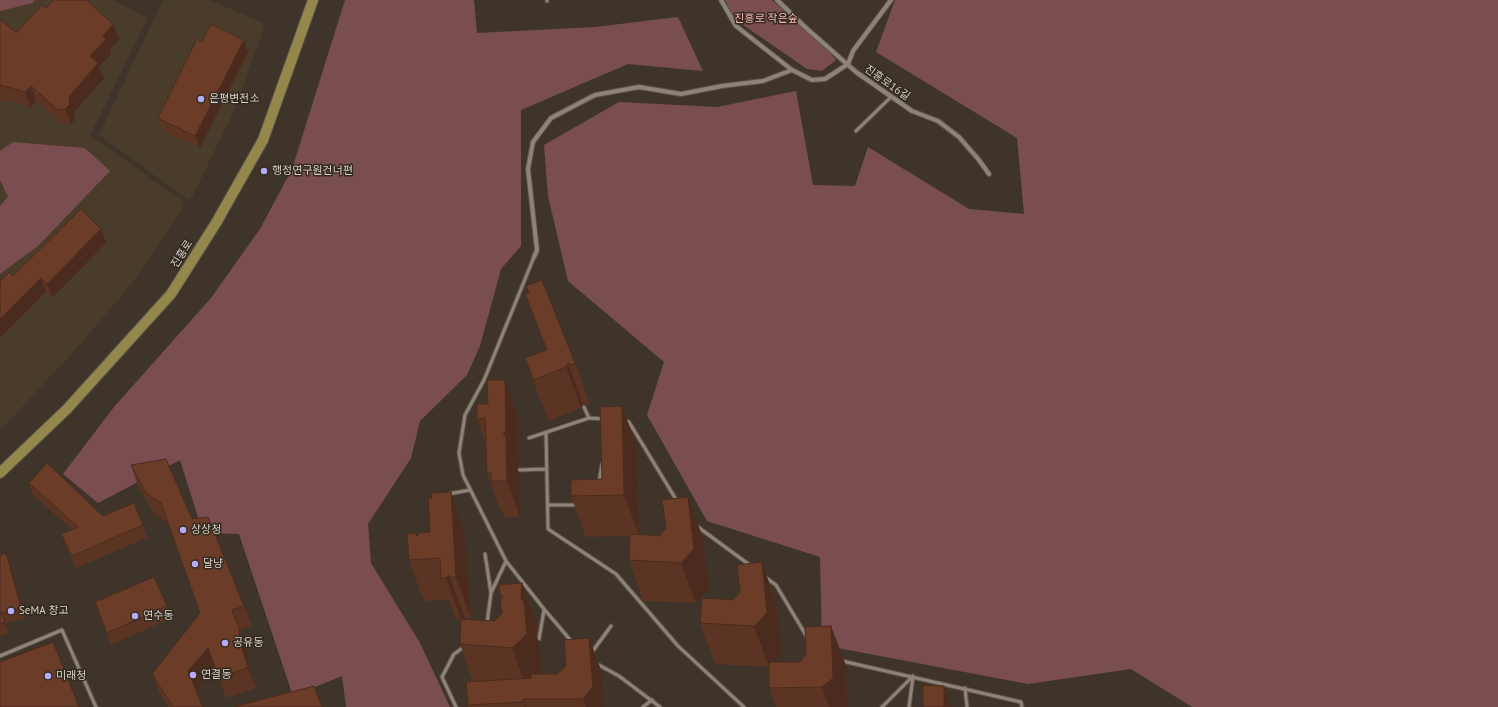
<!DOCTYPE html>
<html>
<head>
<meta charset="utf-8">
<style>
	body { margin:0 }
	canvas { display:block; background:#3e3429 }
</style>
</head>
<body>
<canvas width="1498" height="707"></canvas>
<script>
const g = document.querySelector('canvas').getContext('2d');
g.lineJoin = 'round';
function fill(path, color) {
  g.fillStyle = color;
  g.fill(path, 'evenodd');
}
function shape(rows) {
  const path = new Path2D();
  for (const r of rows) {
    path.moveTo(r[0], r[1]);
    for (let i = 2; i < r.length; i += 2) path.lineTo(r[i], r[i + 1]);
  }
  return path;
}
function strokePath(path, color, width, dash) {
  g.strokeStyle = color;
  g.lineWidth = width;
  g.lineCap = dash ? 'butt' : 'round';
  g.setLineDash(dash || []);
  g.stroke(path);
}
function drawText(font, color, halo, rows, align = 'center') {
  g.font = font + ' "PT Sans","Noto Sans KR",sans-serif';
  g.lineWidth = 3;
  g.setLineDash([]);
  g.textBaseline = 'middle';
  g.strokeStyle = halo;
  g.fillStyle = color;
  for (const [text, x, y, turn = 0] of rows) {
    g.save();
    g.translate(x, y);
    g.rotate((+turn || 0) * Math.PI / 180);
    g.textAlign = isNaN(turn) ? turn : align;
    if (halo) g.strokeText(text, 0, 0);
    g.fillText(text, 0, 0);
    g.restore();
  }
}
const built = shape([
	[0,0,113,0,148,18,90,135,184,202,178,216,132,283,84,340,0,431],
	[163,0,210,0,265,24,236,107,190,201,99,135]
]);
const green = shape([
	[0,0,35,0,33,3,0,11],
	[345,0,474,0,477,33,595,27,678,17,703,71,628,64,521,110,521,246,501,269,480,346,467,375,420,421,411,458,368,524,371,563,420,643,450,707,346,707,342,676,293,696,239,534,203,533,180,460,98,503,63,474,114,407,211,298,260,229,292,169],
	[725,0,772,0,826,48,836,60,822,71,807,69,733,18],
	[895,0,1498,0,1498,707,1192,707,1131,669,1028,684,822,645,820,557,707,521,647,415,664,362,568,281,548,196,544,145,619,102,717,107,796,91,813,185,855,186,868,147,969,209,1024,214,1017,138,876,52],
	[13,142,85,148,110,171,38,246,0,274,0,206,8,197,0,180,0,151]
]);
const lane = shape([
	[547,0,547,1],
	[856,131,891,97],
	[534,257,484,380,465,415,459,453,463,475,506,561,544,609,572,642],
	[584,407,589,418],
	[625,421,629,422,677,501],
	[546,432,548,529,616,574,678,646,744,707],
	[529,438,589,418,604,419],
	[519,470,546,469],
	[599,482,602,464],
	[448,494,470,490],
	[548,505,578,505],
	[698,527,751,566],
	[485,554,491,593],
	[765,577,776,585,807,637],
	[487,623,491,593,506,561],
	[539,639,544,610],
	[592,652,611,626],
	[0,656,62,630,96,707],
	[842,661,1021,702,1022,707],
	[597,664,619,676,660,707],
	[965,688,967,707],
	[456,707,442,677,454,654,464,647],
	[643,707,652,700],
	[882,707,913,676],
	[909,707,913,677]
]);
const street = shape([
	[721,0,736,26,792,70,812,80,825,79,848,64,853,51,891,0],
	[777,0,805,27,856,72,912,111,938,121,959,137,979,160,989,174],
	[534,257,537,250,528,169,533,142,551,118,595,95,639,87,681,94,722,86,763,81,792,70]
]);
const primary = shape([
	[0,473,67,409,171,294,216,223,263,140,313,0]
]);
const wall = shape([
	[46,8,119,39,110,50,111,54,99,67,104,78,74,112,75,120,71,124,63,125,36,101,30,107,6,100,0,101,0,19,16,33],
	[202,42,248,52,200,148,162,130,158,118],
	[101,229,106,243,52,298,46,292,0,338,0,286,1,285,0,282,13,276],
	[526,286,575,363,590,404,587,405,583,404,581,408,549,421,540,399,525,358,546,350,525,294,529,293],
	[505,380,518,416,519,467,517,468,519,473,520,517,504,517,501,509,500,509,487,473,486,444,477,419],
	[637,447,639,535,703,538,709,589,696,603,643,601,629,560,630,536,586,537,571,496,602,479],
	[131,465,192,519,244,606,252,626,240,630,246,648,247,661,256,688,226,698,215,669,196,690,203,707,168,707,160,694,152,674,200,613,168,523,154,513,138,486],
	[29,483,103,516,143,525,147,538,76,568,66,546,61,534,72,529,33,495],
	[465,533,471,618,467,618,464,616,461,619,495,621,502,613,502,599,500,594,522,583,537,624,536,635,539,642,542,674,557,674,566,666,589,638,601,670,604,707,468,707,468,705,473,682,460,644,461,619,456,619,449,600,424,601,409,560],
	[6,553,10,564,25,618,5,624,9,633,0,636,0,555],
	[762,562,776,603,782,654,774,662,800,662,831,626,846,666,847,707,776,707,769,688,769,667,715,664,700,623,733,600,740,592],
	[95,602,167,606,171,618,111,645]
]);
const shadedWall = shape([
	[113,24,119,39,110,50,111,54,99,67,104,78,74,112,75,120,71,124,65,109,69,97,90,56,103,36],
	[244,40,248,52,200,148,195,136],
	[31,86,36,101,30,107,25,92],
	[101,229,106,243,52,298,47,284],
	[41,278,46,292,0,338,0,319],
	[568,363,583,404,581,408,566,367],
	[505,380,518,416,519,467,517,468,519,473,520,517,507,481,503,434],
	[622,406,637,447,639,535,624,495],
	[451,492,465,533,471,618,456,577],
	[688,497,703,538,709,589,696,603,681,563],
	[6,553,10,564,25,618,21,607],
	[762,562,776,603,782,654,769,667,754,626],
	[449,575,464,616,461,619,446,578],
	[522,583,537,624,536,635,539,642,542,675,527,689,512,648,521,599],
	[232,610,246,648,247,661,256,688,248,667,240,641],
	[831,626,846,666,847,707,829,707,822,687],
	[589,638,601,670,604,707,586,707,583,699],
	[208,648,215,669,195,691,188,671],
	[944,686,952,707,944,707],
	[523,699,526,707,525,707,523,702]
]);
const building = shape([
	[53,0,86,0,113,24,103,36,106,39,90,56,98,63,69,97,70,104,65,109,58,110,31,86,25,92,0,85,0,19,16,33,42,5,46,8,53,0],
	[211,24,244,40,195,136,158,118,197,39,202,42,211,24],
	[81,209,101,229,47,284,41,278,0,319,0,286,1,284,0,281,9,272,13,276,81,209],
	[542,280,575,363,572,365,568,363,566,367,534,380,525,358,547,350,525,294,529,292,526,286,542,280],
	[487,380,505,380,506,431,503,434,506,437,507,481,491,481,491,473,487,473,485,418,477,419,477,404,488,404,487,380],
	[622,406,624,495,571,496,571,480,602,479,600,407,622,406],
	[166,459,192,519,208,517,244,606,232,610,239,628,240,641,248,667,219,678,208,648,188,671,203,707,173,707,152,674,200,613,161,503,146,493,131,465,166,459],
	[47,463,103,516,134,503,143,525,72,556,61,534,78,527,29,483,47,463],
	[451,492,456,577,452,578,449,575,446,578,441,579,440,558,409,560,407,534,414,533,417,536,420,533,430,532,428,498,432,498,431,493,451,492],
	[688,497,694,549,681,563,629,560,630,534,659,536,666,528,662,500,688,497],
	[6,553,21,607,1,613,5,622,0,624,0,555,6,553],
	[762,562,767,613,754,626,700,623,702,598,733,600,740,592,737,565,762,562],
	[154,577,167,606,107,633,95,602,154,577],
	[522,583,521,599,524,601,527,634,512,648,460,644,461,619,495,621,502,613,500,600,503,597,500,594,499,585,522,583],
	[831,626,833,678,822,687,769,688,769,662,800,662,806,654,805,627,831,626],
	[589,638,593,687,583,699,523,699,523,702,468,705,466,682,531,678,531,674,557,674,566,666,564,640,589,638],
	[53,642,79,707,0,707,0,662,53,642],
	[923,685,944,686,944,707,923,707,923,685],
	[314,686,322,707,234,707,237,706,314,686]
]);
const markers = [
	[201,99,4,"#b6acf8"],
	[264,171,4,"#b6acf8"],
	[183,530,4,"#b6acf8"],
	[195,564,4,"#b6acf8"],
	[11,611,4,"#b6acf8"],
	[135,616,4,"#b6acf8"],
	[225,643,4,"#b6acf8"],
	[193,675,4,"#b6acf8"],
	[48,676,4,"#b6acf8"]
];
const parkNames = [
	["진흥로 작은숲",766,19]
];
const streetNames = [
	["진흥로16길",887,83,35],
	["진흥로",182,254,-58]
];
const poiNames = [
	["은평변전소",209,99],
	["행정연구원건너편",272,171],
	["상상청",191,530],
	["달냥",203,564],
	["SeMA 창고",19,611],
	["연수동",143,616],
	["공유동",233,643],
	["연결동",201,675],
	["미래청",56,676]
];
fill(built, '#493c2b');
fill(green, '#7a4e50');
strokePath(lane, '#5a5349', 5);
strokePath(street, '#5a5349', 6);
strokePath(primary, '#5a5349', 12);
strokePath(lane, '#8e8376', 3);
strokePath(street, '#8e8376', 4);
strokePath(primary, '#93874c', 10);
fill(wall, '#5c3423');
fill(shadedWall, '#4b2b1d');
fill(building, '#6b3d29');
strokePath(building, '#4b2b1d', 1);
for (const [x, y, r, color] of markers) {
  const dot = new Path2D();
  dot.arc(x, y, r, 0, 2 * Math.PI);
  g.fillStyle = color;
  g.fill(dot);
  strokePath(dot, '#332a1f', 1.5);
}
drawText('11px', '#fdb7ba', '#332a1f', parkNames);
drawText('11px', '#d7d2cb', '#332a1f', streetNames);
drawText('11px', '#d7d2cb', '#332a1f', poiNames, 'left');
</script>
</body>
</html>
